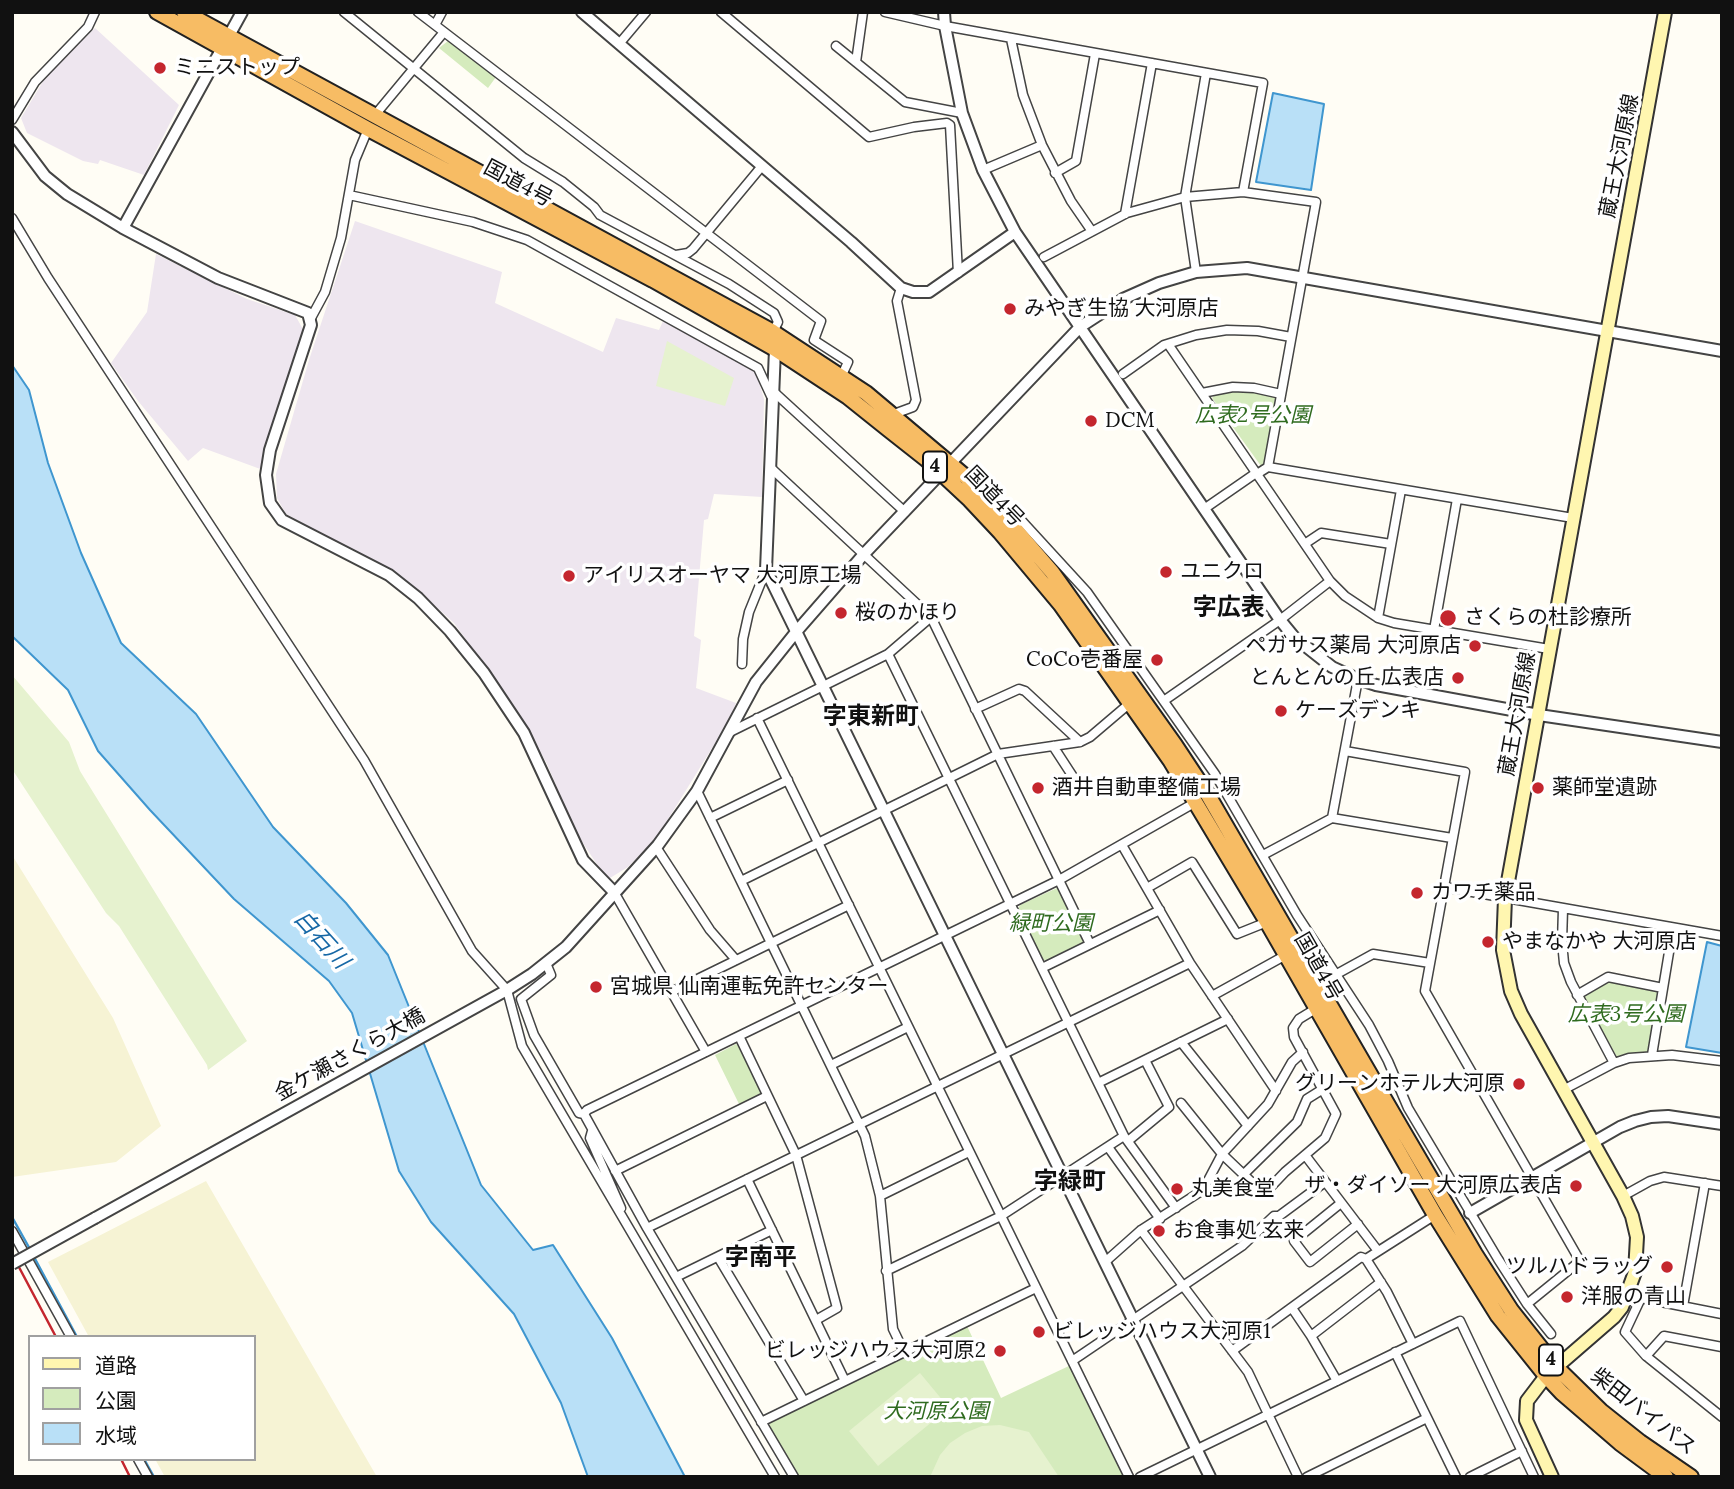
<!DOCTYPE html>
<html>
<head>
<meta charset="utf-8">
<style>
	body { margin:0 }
	#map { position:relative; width:1734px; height:1489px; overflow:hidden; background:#fffdf5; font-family:Lora,"Noto Sans JP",serif }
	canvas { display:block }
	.frame { position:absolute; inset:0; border:14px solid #111; pointer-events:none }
	.legend { position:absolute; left:28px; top:1335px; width:228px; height:126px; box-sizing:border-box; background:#fff; border:2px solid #a0a0a0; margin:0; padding:9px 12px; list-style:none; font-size:21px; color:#111 }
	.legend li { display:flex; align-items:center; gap:14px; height:35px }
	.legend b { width:35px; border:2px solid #a0a0a0 }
</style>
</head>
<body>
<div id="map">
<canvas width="1734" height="1489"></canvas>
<div class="frame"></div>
<ul class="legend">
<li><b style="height:9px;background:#fff6b0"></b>道路</li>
<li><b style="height:19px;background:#d5ebbd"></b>公園</li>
<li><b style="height:19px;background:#b9e0f7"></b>水域</li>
</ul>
</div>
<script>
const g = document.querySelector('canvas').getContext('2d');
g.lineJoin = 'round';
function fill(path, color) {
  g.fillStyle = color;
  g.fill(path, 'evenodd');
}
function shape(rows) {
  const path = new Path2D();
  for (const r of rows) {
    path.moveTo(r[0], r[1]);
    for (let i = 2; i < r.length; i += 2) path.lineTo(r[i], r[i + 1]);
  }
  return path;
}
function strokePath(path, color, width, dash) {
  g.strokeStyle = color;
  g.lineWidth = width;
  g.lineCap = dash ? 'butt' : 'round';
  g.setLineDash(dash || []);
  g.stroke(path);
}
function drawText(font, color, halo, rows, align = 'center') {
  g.font = font + ' Lora,"Noto Sans JP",serif';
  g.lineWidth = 7;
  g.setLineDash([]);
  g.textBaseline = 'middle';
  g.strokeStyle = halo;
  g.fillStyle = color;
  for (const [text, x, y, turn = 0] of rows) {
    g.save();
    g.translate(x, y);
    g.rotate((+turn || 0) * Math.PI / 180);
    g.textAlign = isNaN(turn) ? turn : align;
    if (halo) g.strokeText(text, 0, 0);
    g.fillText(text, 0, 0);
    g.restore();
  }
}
const industrial = shape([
	[95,28,179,105,144,175,100,160,98,164,83,161,27,133,21,118,48,73],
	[355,221,502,272,495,303,603,352,616,318,659,330,664,319,756,372,764,399,762,497,714,494,708,519,704,520,694,636,701,640,696,688,736,703,727,724,657,837,628,867,610,878,602,872,575,831,547,764,518,712,454,623,406,580,286,514,277,498,276,474,309,360],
	[156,254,247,299,295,315,304,331,263,470,203,448,188,461,138,401,111,363,147,312]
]);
const farmland = shape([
	[12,855,113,1018,161,1126,116,1162,12,1177],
	[206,1181,377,1477,165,1477,155,1459,254,1459,254,1337,89,1337,48,1262]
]);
const green = shape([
	[448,41,496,77,488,88,439,48],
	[1240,390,1278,397,1266,464,1261,466,1212,398,1218,391],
	[1057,888,1061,889,1084,938,1083,943,1047,960,1042,960,1018,909,1020,905],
	[1608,981,1656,989,1658,992,1650,1049,1647,1052,1617,1057,1584,999,1584,995],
	[736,1044,740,1047,762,1091,761,1096,740,1106,715,1055],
	[967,1326,1001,1398,1071,1365,1125,1477,799,1477,769,1426,770,1423]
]);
const pitch = shape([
	[667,341,734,378,725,406,656,386],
	[12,675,69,742,80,771,247,1041,208,1070,207,1065,119,926,106,913,12,769],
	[920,1373,949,1408,878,1466,849,1431],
	[1000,1425,1029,1432,1059,1477,930,1477,940,1455,950,1443,965,1433,982,1426]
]);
const water = shape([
	[1273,93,1324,104,1311,190,1256,182,1273,93],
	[12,365,29,390,48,463,81,553,121,643,196,714,273,827,346,903,388,955,481,1185,533,1250,553,1245,612,1338,685,1477,588,1477,561,1403,514,1314,431,1222,399,1171,352,1013,329,981,234,899,150,810,98,751,68,690,12,636,12,365],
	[1707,942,1722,946,1722,1053,1686,1047,1707,942]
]);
const stream = shape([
	[12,1217,31,1251],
	[34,1257,77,1337],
	[144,1459,154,1477]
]);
const minor = shape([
	[344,12,524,158,563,182,594,207,600,215,729,284,774,313,778,322,773,332],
	[418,12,821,321,814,340,848,362,842,375],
	[721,12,869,137,914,127,947,123,950,125,958,273],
	[885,12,945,26,1263,83,1243,192],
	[435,25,442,12],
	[1011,39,1023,95,1042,145,1071,201,1091,230],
	[619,44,646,12],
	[836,46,905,102,962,113],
	[856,62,863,12],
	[375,115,444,32],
	[12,120,35,82,88,27,95,12],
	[983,170,1042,145],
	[1055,173,1076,161,1095,54],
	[349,195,473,222,527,240,758,368,771,396],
	[1125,214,1152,63],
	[12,218,48,278,364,760,472,951,507,990,522,1046,775,1477],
	[676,255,688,253,693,249,762,166],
	[1044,257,1127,213,1185,197,1243,192,1316,202,1268,467],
	[1196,272,1185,197,1206,73],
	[311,318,325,292,341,238,355,160,368,129],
	[1168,344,1330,581,1345,596,1378,618,1394,623,1549,649],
	[1123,374,1164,345,1196,335,1227,330,1258,331,1291,337],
	[775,393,905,512],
	[1202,393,1233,387,1254,388,1281,394],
	[894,414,913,407,916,400,897,301,901,288],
	[772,469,931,617,1090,944],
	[1257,474,1268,467,1573,518],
	[1204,509,1256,473],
	[1007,517,1021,520,1087,592,1215,774,1297,915,1369,1025,1388,1061,1408,1108,1498,1259,1527,1304,1551,1334],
	[1306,543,1321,533,1391,544],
	[1378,618,1401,490],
	[1434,630,1457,499],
	[888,654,1124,1136,1176,1208],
	[742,664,743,639,749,612,766,570],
	[1165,700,1280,620,1330,581],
	[975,709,1019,689,1025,691,1080,742],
	[757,718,1129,1477],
	[728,733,888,654,931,617],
	[1053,746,1079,786],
	[1345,751,1465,772,1425,991,1580,1261,1527,1304],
	[697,791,865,1136,880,1196,893,1329,904,1352],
	[710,818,788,780],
	[1332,818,1358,679],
	[1122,845,1190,963,1276,1091],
	[656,847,710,930,736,960],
	[1263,855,1332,818,1452,838],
	[741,881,998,754,1080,742,1090,737,1130,703],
	[1444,887,1722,936],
	[1147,888,1192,862,1237,934,1267,922],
	[614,892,706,1052],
	[1563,909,1562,942,1564,963,1571,982,1614,1063],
	[546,963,551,975,521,999,534,1035,579,1113,584,1114],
	[1042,968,1160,910],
	[1335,975,1373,954,1430,963],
	[671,992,849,905],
	[1577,995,1608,977,1663,988],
	[1212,996,1286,955],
	[739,1036,796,1155,837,1308,816,1320],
	[1181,1042,1248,1126],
	[1652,1055,1673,928],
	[831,1065,908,1027],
	[1098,1083,1228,1019],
	[1563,1090,1614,1063,1629,1058,1672,1055,1722,1061],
	[1181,1103,1222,1154,1264,1194,1285,1172,1325,1138,1336,1114,1294,1037,1293,1028,1299,1019,1317,1008],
	[592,1131,590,1138,621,1208],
	[1128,1141,1169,1107,1145,1060],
	[1108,1147,1160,1219],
	[1305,1155,1378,1251],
	[615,1171,767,1096],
	[1244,1174,1297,1122,1307,1099,1323,1089],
	[747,1179,845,1381],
	[880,1196,969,1152],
	[1623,1196,1650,1181,1664,1177,1722,1186],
	[1341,1203,1294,1241,1310,1262,1358,1224],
	[647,1228,1190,963],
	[1141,1230,1248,1372,1298,1477],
	[12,1231,71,1337],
	[718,1257,804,1401],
	[1366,1259,1435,1215],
	[1105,1262,1141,1230,1203,1190,1222,1154,1268,1104,1292,1062,1303,1052],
	[886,1271,1001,1216,1124,1136],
	[676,1277,772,1230],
	[1683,1306,1705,1183],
	[1292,1308,1311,1336,1337,1381],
	[1722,1314,1641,1298,1625,1332,1646,1356,1722,1417],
	[1311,1336,1381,1282],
	[1232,1351,1361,1257,1366,1259,1387,1292,1413,1344],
	[1395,1352,1456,1477],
	[1646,1356,1664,1336,1722,1347],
	[1072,1361,1242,1246,1274,1216,1279,1216,1325,1182],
	[761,1422,1036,1288],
	[138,1459,148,1477],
	[794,1477,647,1228,584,1114,587,1110,1059,880,1196,802],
	[1140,1477,1460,1321,1534,1477],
	[1307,1477,1427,1418],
	[1470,1477,1522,1451]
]);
const tertiary = shape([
	[582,12,851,242,901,288,913,292,929,292,1015,232],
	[944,12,945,26,962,113,983,170,1015,232,1280,620,1294,637,1332,667,1358,679,1376,685,1539,715,1722,742],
	[12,132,45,176,67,194,123,228,218,278,308,313,311,325,270,450,266,475,270,503,282,520,389,575,418,598,450,631,484,673,524,733,583,860,614,892],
	[123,228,242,12],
	[775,349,766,570,1210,1477],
	[1470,1213,1620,1127,1635,1121,1651,1117,1668,1116,1722,1124],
	[95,1218,507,990,532,974,566,947,658,845,697,791,756,682,796,632,864,554,1080,327,1123,299,1159,283,1196,272,1247,268,1722,351]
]);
const secondary = shape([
	[1552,1477,1526,1420,1527,1401,1546,1376,1614,1317,1622,1307,1635,1272,1637,1237,1632,1216,1623,1196,1521,1014,1511,991,1503,950,1505,898,1665,12]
]);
const trunk = shape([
	[157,12,368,129,653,280,775,349,848,397,888,429,926,459,970,500,1000,532,1061,605,1170,760,1267,922,1435,1215,1498,1316,1546,1376,1562,1393,1620,1443,1666,1477],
	[184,12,773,332,866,393,967,478,1004,516,1052,572,1175,745,1208,795,1400,1126,1475,1254,1511,1310,1556,1367,1601,1411,1640,1442,1691,1477]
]);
const rail = shape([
	[12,1254,56,1337],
	[121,1459,130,1477]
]);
const tertiaryBridge = shape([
	[12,1264,95,1218]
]);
const markers = [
	[160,68,7,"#c4262e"],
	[1010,309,7,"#c4262e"],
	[1091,421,7,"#c4262e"],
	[1166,572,7,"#c4262e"],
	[569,576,7,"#c4262e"],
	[841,613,7,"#c4262e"],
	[1448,618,9,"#c4262e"],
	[1475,646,7,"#c4262e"],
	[1157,660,7,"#c4262e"],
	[1458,678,7,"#c4262e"],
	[1281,711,7,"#c4262e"],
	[1038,788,7,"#c4262e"],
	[1538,788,7,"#c4262e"],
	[1417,893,7,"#c4262e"],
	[1488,942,7,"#c4262e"],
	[596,987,7,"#c4262e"],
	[1519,1084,7,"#c4262e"],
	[1576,1186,7,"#c4262e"],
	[1177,1189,7,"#c4262e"],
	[1159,1231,7,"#c4262e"],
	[1667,1267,7,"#c4262e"],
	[1567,1297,7,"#c4262e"],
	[1039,1332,7,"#c4262e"],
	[1000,1351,7,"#c4262e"]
];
const shields = [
	[935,467,24],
	[1551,1360,24]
];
const shieldNames = [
	["4",935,467],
	["4",1551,1360]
];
const poiNames = [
	["ミニストップ",174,68],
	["みやぎ生協 大河原店",1024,309],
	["DCM",1105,421],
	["ユニクロ",1180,572],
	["アイリスオーヤマ 大河原工場",583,576],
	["桜のかほり",855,613],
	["さくらの杜診療所",1464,618],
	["ペガサス薬局 大河原店",1461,646,"right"],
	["CoCo壱番屋",1143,660,"right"],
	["とんとんの丘 広表店",1444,678,"right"],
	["ケーズデンキ",1295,711],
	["酒井自動車整備工場",1052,788],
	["薬師堂遺跡",1552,788],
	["カワチ薬品",1431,893],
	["やまなかや 大河原店",1502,942],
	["宮城県 仙南運転免許センター",610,987],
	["グリーンホテル大河原",1505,1084,"right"],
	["ザ・ダイソー 大河原広表店",1562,1186,"right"],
	["丸美食堂",1191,1189],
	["お食事処 玄来",1173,1231],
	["ツルハドラッグ",1653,1267,"right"],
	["洋服の青山",1581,1297],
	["ビレッジハウス大河原1",1053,1332],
	["ビレッジハウス大河原2",986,1351,"right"]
];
const streetNames = [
	["蔵王大河原線",1620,156,-79],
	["国道4号",518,184,28],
	["国道4号",994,497,46],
	["蔵王大河原線",1518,714,-80],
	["国道4号",1318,967,60],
	["金ケ瀬さくら大橋",350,1055,-29],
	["柴田バイパス",1643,1412,38]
];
const parkNames = [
	["広表2号公園",1253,416],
	["緑町公園",1051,924],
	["広表3号公園",1626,1015],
	["大河原公園",936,1412]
];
const waterNames = [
	["白石川",321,940,48]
];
const quarterNames = [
	["字広表",1229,608],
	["字東新町",871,717],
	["字緑町",1070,1182],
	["字南平",761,1258]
];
fill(industrial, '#eee6ef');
fill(farmland, '#f6f3d4');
fill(green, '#d5ebbd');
fill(pitch, '#e6f2cf');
fill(water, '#b9e0f7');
strokePath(water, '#3f96cf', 2);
strokePath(stream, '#3f96cf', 2.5);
strokePath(minor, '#444', 11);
strokePath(tertiary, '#444', 14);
strokePath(secondary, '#333', 16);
strokePath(trunk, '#222', 18);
strokePath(minor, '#fff', 8);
strokePath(tertiary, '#fff', 10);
strokePath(secondary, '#fff6b0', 12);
strokePath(trunk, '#f7bc64', 14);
strokePath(rail, '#c4262e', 2.5);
strokePath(tertiaryBridge, '#444', 14, []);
strokePath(tertiaryBridge, '#fff', 10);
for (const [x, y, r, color] of markers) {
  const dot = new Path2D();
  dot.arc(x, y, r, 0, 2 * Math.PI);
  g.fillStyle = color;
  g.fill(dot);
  strokePath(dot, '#fff', 2.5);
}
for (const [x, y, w] of shields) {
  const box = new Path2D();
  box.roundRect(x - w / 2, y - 15.5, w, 31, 5);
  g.fillStyle = '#fff';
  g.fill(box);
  strokePath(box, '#111', 2);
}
drawText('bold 19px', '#111', null, shieldNames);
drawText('21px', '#111', '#fff', poiNames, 'left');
drawText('21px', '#111', '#fff', streetNames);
drawText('italic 21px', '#2f6b1f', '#fff', parkNames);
drawText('italic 23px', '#1768a6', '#fff', waterNames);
drawText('bold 24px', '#111', '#fff', quarterNames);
</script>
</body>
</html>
